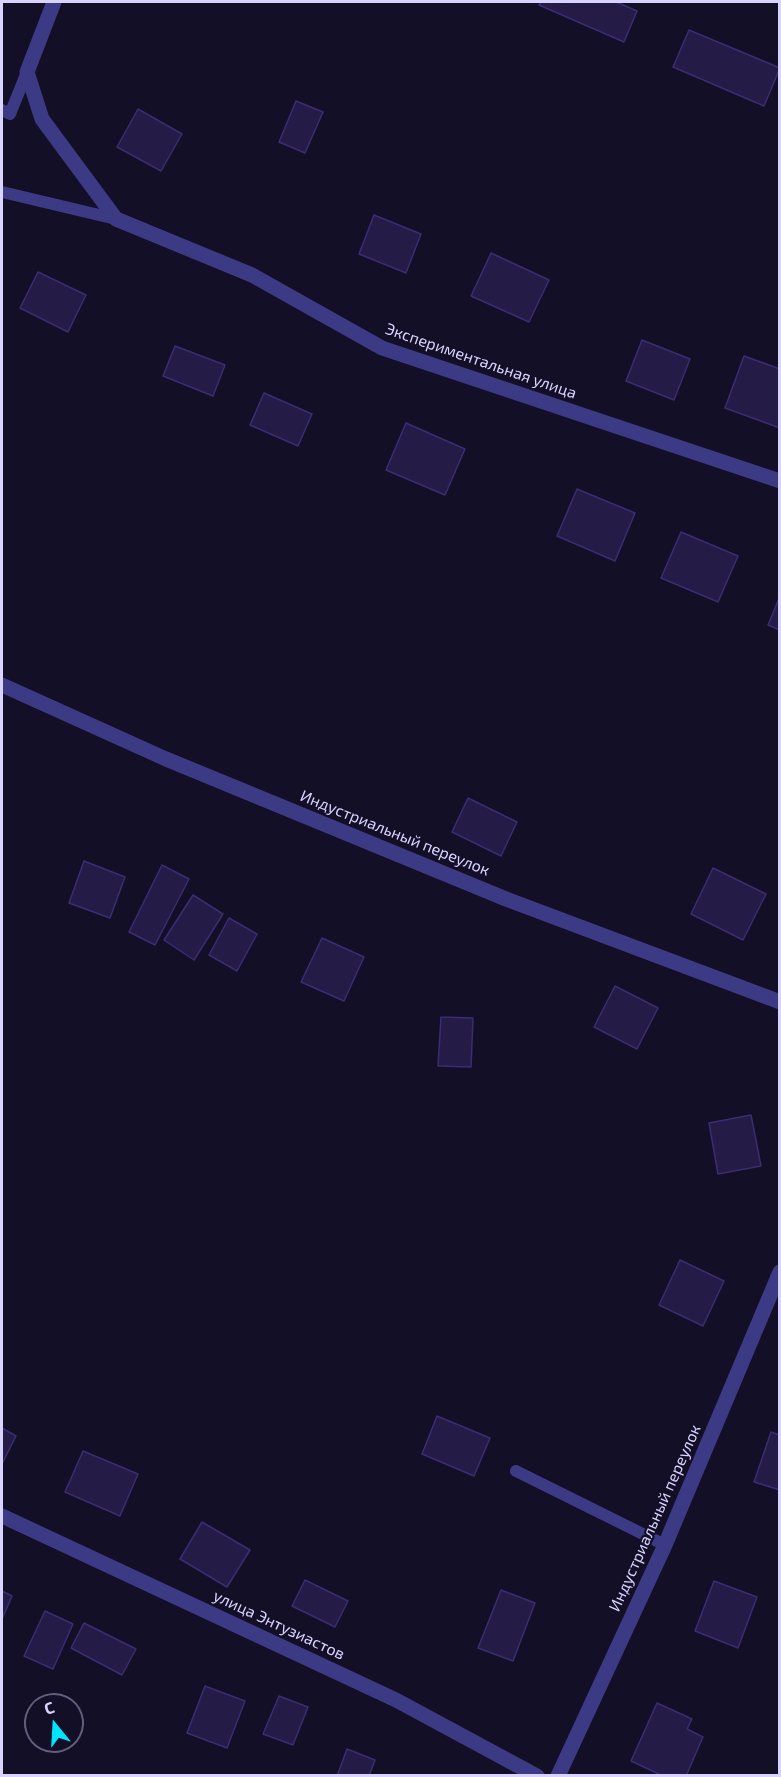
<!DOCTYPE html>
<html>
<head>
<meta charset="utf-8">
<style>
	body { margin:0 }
	#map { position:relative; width:781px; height:1777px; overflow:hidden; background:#130f26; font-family:"Exo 2",sans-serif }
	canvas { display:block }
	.frame { position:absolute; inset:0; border:3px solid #d9d4ff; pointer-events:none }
	.north { position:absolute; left:24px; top:1693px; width:60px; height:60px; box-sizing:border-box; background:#130f26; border:2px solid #625e7d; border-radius:50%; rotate:342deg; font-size:16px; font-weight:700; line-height:24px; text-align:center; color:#d9d4ff }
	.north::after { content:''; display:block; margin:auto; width:21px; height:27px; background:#00e5ff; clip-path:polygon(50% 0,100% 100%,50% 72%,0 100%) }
</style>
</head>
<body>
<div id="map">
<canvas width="781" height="1777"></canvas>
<div class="frame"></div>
<div class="north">С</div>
</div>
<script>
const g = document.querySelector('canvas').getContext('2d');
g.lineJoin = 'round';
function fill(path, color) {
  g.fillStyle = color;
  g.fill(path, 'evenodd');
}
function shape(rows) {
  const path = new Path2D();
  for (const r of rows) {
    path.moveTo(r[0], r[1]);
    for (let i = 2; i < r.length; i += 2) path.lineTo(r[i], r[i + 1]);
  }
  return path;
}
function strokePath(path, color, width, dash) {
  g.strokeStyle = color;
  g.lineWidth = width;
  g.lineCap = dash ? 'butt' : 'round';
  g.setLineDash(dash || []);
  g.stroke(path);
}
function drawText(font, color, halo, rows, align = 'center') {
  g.font = font + ' "Exo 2",sans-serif';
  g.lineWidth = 4.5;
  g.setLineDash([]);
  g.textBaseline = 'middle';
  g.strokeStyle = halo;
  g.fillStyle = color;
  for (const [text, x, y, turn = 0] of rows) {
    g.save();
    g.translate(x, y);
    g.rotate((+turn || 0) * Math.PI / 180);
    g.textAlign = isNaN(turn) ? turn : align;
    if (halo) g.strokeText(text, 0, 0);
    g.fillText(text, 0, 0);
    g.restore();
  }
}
const building = shape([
	[541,2,616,2,637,11,624,42,539,5,541,2],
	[689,30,780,68,764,106,673,67,689,30],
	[296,101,323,112,305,153,279,142,296,101],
	[138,109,182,134,161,171,117,147,138,109],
	[374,215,421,234,406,273,359,254,374,215],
	[491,253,549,280,529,322,471,296,491,253],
	[38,272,86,295,68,332,20,308,38,272],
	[642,340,690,359,674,400,626,381,642,340],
	[175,346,225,365,213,396,163,376,175,346],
	[744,356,780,369,780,428,725,408,744,356],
	[264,393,312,414,298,446,250,425,264,393],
	[406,423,465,449,445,495,386,470,406,423],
	[577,489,635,513,615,561,557,536,577,489],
	[681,532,738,556,718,602,661,578,681,532],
	[780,596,780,630,768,625,780,596],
	[468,798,517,822,501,856,452,832,468,798],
	[84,861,125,877,110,918,69,903,84,861],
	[162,865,189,879,155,945,129,932,162,865],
	[713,868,766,894,743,940,691,914,713,868],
	[193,895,223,914,194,960,164,940,193,895],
	[229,918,257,934,237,971,209,955,229,918],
	[322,938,364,957,344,1001,301,982,322,938],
	[615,986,658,1008,637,1049,594,1027,615,986],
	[441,1017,473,1018,471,1067,438,1066,441,1017],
	[751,1115,761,1166,718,1174,709,1123,751,1115],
	[680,1260,724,1281,703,1326,659,1305,680,1260],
	[437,1416,490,1438,474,1476,422,1454,437,1416],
	[2,1428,16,1436,2,1464,2,1428],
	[771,1432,780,1435,780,1490,754,1482,771,1432],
	[83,1451,138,1474,120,1516,65,1492,83,1451],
	[202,1522,250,1550,227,1587,180,1559,202,1522],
	[305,1580,348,1601,335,1627,292,1606,305,1580],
	[714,1581,757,1597,738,1648,695,1631,714,1581],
	[501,1590,535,1603,513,1661,478,1648,501,1590],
	[2,1591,12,1596,2,1619,2,1591],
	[45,1611,73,1624,53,1669,24,1656,45,1611],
	[84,1623,136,1649,122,1675,71,1648,84,1623],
	[205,1686,245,1701,227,1748,187,1733,205,1686],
	[279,1696,308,1707,293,1745,263,1734,279,1696],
	[657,1703,692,1719,687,1729,703,1737,686,1776,663,1776,631,1761,657,1703],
	[347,1749,375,1760,369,1776,337,1776,347,1749]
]);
const service = shape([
	[2,110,10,114,27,72],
	[2,192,116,219],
	[516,1471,665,1545]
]);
const minor = shape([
	[54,2,27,72,42,119,116,219,252,275,382,348,780,481],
	[2,685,166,759,506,899,780,1002],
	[2,1516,396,1700,537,1776],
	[558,1776,665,1545,780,1272]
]);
const streetNames = [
	["Экспериментальная улица",481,361,19],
	["Индустриальный переулок",395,833,22],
	["Индустриальный переулок",655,1518,-66],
	["улица Энтузиастов",279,1625,25]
];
fill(building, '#241b47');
strokePath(building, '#3b2d73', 1.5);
strokePath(service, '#3d3a85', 12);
strokePath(minor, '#3d3a85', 15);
drawText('16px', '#d9d4ff', '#130f26', streetNames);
</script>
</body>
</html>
